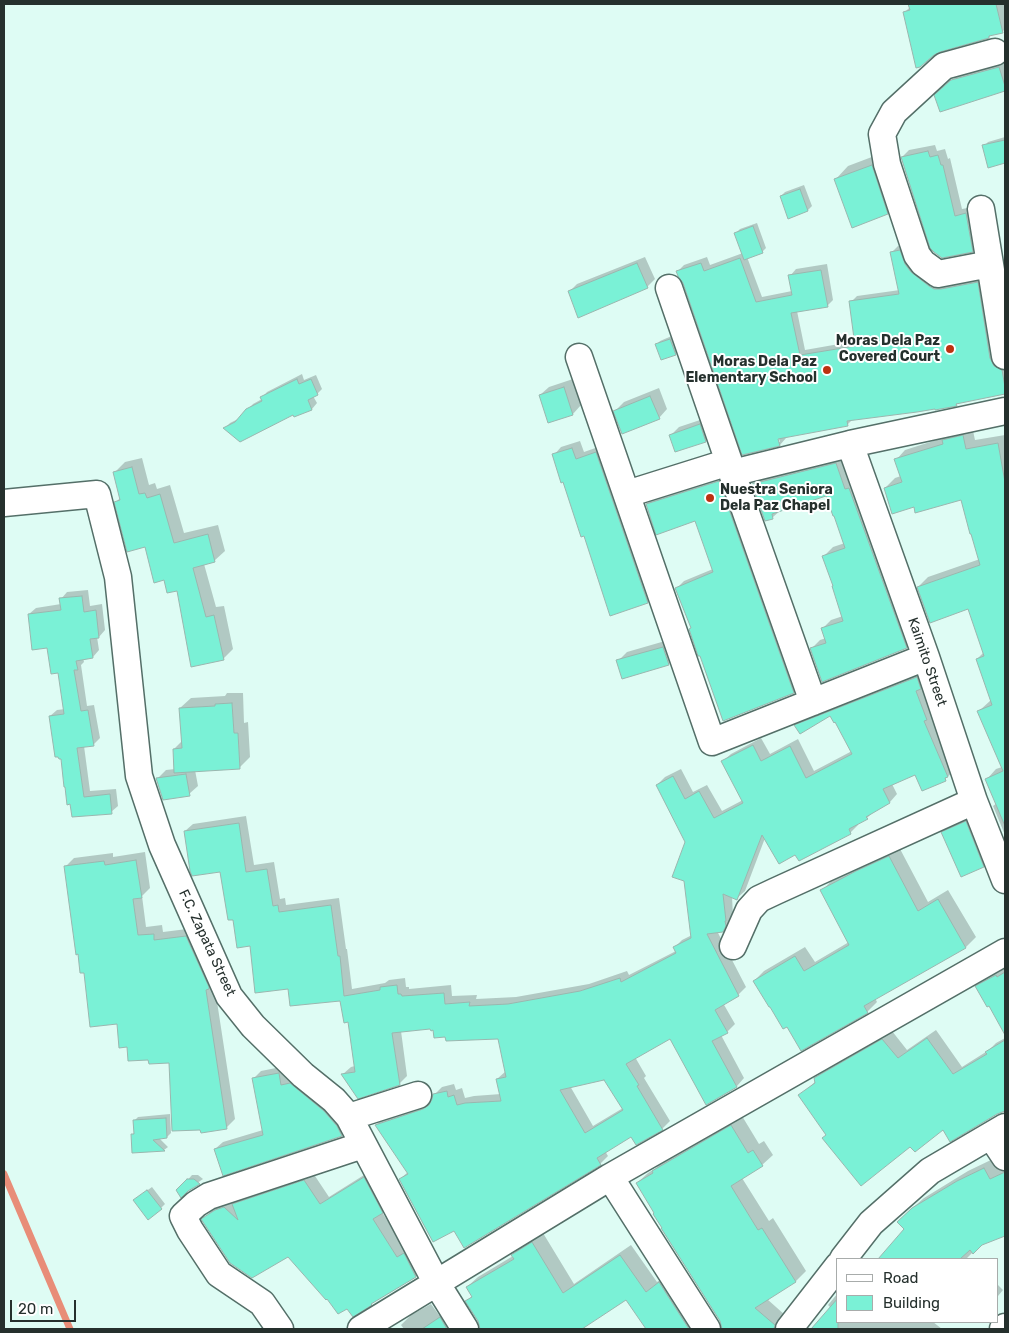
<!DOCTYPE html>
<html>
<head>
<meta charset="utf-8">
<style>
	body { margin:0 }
	#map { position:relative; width:1009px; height:1333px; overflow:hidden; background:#defcf4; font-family:Rubik,sans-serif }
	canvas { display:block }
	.frame { position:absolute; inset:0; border:5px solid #25302d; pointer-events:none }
	.legend { position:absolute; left:836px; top:1258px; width:162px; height:65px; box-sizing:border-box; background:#fff; border:1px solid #a8acab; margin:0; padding:6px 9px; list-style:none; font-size:15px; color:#25302d }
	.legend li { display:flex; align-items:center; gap:10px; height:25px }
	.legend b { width:25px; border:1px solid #a8acab }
	.scale { position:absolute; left:10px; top:1300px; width:66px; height:22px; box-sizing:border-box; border:2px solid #25302d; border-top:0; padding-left:6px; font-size:15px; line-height:18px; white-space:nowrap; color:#25302d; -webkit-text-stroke:4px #fff; paint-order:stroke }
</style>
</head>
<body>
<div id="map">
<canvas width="1009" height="1333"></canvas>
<div class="frame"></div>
<ul class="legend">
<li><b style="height:6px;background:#fff"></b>Road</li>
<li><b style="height:14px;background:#7af1d6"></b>Building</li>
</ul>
<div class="scale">20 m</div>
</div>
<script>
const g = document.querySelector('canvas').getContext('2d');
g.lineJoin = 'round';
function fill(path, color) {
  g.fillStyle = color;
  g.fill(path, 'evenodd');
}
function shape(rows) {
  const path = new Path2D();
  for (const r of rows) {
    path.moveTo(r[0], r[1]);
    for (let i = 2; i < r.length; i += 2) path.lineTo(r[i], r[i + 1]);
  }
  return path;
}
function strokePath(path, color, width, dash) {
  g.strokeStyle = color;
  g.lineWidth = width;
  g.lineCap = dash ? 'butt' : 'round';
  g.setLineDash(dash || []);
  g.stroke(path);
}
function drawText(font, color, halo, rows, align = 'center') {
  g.font = font + ' Rubik,sans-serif';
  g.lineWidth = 4;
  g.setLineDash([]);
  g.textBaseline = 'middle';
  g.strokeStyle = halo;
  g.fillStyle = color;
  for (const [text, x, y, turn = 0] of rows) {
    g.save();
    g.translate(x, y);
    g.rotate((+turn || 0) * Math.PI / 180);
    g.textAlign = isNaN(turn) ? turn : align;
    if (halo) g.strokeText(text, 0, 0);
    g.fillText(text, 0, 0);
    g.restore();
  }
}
const shadow = shape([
	[909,4,1005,4,1005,29,1002,32,991,35,989,37,905,12,910,7],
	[1005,59,1005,90,941,110,945,87,962,71],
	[1005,137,1005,162,989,166,984,146,988,142],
	[935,145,937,151,945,149,948,159,950,158,962,209,973,207,979,244,972,251,902,157,909,150],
	[885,152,900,200,887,213,835,180,848,166],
	[804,185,812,206,808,210,781,196,785,192],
	[757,223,766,248,762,252,747,257,762,297,792,291,790,276,796,269,827,264,833,300,827,306,797,311,805,350,856,341,851,302,857,296,900,290,892,252,898,246,906,244,911,257,984,276,1005,364,1005,393,958,403,956,405,853,419,847,425,785,436,786,438,780,445,743,454,684,283,678,271,684,265,707,257,710,265,743,253,736,233,740,229],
	[777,432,780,442,778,442],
	[645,257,655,279,647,287,569,292,577,284],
	[674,335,679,350,675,354,656,345,660,341],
	[302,374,304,380,316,375,322,389,317,394,313,396,317,403,312,409,295,416,294,414,225,428,230,423,240,418,253,404,262,399,262,398,267,392],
	[573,379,581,405,573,414,549,421,540,395,549,387],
	[659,388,667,409,659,418,615,411,624,402],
	[709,417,714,432,705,441,670,436,679,427],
	[972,426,975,440,1005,435,1005,835,993,806,997,803,987,779,996,769,1002,767,979,711,991,700,977,659,984,652,969,608,918,587,928,577,980,559,962,498,914,506,885,488,895,478,901,476,896,460,905,450,946,437,953,430],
	[580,441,584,452,604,445,655,594,647,602,554,455,561,447],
	[845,455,915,638,906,647,811,649,820,640,826,638,822,629,831,620,843,616,824,556,833,547,845,543,827,494,781,510,773,517,766,520,753,484,762,475],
	[142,458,149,485,155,483,157,489,170,485,184,533,218,525,225,551,214,561,204,564,216,607,224,606,233,649,223,659,178,589,165,579,146,545,116,502,121,497,115,472,125,462],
	[727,474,801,684,793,692,692,628,676,589,684,581,713,569,696,520,647,504,655,496],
	[88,590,90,606,102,604,105,630,99,637,97,637,99,650,93,657,83,658,84,662,81,665,87,706,94,705,100,738,93,745,84,746,90,791,116,789,118,806,111,812,73,816,62,757,50,716,57,710,65,709,59,672,48,647,29,614,36,608,61,604,61,599,67,592],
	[672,639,677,655,669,664,623,677,618,661,627,652],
	[925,670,953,772,945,779,916,774,892,784,897,794,890,802,874,811,867,818,857,823,858,825,850,833,799,860,796,853,765,838,745,891,737,898,732,896,733,917,731,922,722,930,717,931,746,987,738,995,723,1003,735,1024,727,1032,721,1035,744,1078,737,1086,670,1038,635,1057,646,1076,644,1078,670,1121,662,1129,636,1143,631,1135,605,1151,608,1156,600,1164,454,1229,400,1179,408,1172,376,1125,384,1117,432,1102,434,1095,442,1087,454,1084,456,1090,462,1088,465,1098,474,1096,501,1094,497,1079,506,1071,499,1038,447,1036,432,1028,401,1031,407,1076,399,1084,343,1074,351,1067,355,1066,349,1021,341,1000,289,988,251,945,234,918,221,870,185,831,193,824,246,816,254,865,274,862,280,899,285,898,286,905,339,898,346,949,347,949,352,989,385,983,389,980,405,978,406,987,409,987,409,989,451,985,452,996,477,995,476,999,516,997,589,984,627,971,629,975,676,951,674,948,682,940,692,935,686,842,657,785,665,777,681,769,693,792,707,785,722,811,743,800,723,761,731,754,761,738,770,754,798,739,814,771,852,751,831,714,796,726,804,718],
	[605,1079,623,1108,593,1126,570,1086],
	[227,693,243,693,244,723,248,722,250,757,239,768,195,770,198,786,189,794,157,779,166,770,175,769,174,749,182,741,180,708,191,698,225,696],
	[975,813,992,858,983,866,943,833,951,824],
	[899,847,928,902,948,890,976,937,966,947,875,998,877,1002,867,1012,802,1049,788,1025,754,981,764,971,805,947,815,962,849,942,822,891,831,881,867,862],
	[145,852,150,888,142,896,146,927,162,925,163,932,195,928,214,982,235,1119,226,1128,171,1062,150,1058,128,1045,118,1023,65,867,74,858,113,853,113,857],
	[1005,967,1005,1032,989,1004,977,986,986,978],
	[936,1030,962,1067,989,1050,996,1043,1005,1038,1005,1111,943,1128,911,1145,828,1134,799,1096,816,1081,815,1079,824,1070,892,1031,907,1050],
	[286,1066,349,1127,341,1135,215,1149,223,1142,263,1130,254,1078,261,1071],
	[170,1114,171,1133,167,1137,159,1138,168,1147,164,1150,133,1152,132,1135,135,1132,134,1121,138,1117],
	[742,1116,759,1144,764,1141,773,1155,762,1165,742,1178,769,1221,773,1218,806,1271,796,1281,767,1299,785,1315,789,1329,727,1329,663,1228,637,1183,648,1173,656,1168,663,1160],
	[995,1158,1000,1170,1005,1167,1005,1234,981,1244,967,1258,968,1259,880,1259,906,1229,909,1211,924,1198,968,1171],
	[372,1170,390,1204,382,1212,405,1249,424,1268,416,1276,375,1300,347,1307,328,1297,288,1255,203,1220,211,1211,225,1202,233,1199,236,1202,242,1196,313,1173,329,1197],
	[192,1175,198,1175,203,1179,187,1190,178,1191],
	[152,1187,165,1204,161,1208,138,1197],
	[543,1233,574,1284,631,1245,657,1282,670,1273,708,1329,648,1329,626,1298,576,1329,481,1329,479,1321,467,1301,472,1296,467,1287,478,1277,513,1256,513,1255,523,1245],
	[998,1285,1003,1290,998,1296],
	[838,1293,838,1322,933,1322,942,1329,812,1329,831,1308,828,1305],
	[431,1304,439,1315,451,1308,465,1329,404,1329,401,1325,411,1315]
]);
const stream = shape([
	[4,1174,70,1329]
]);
const building = shape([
	[908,4,996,4,1003,33,989,36,989,38,940,52,934,55,920,67,916,68,903,12,910,10,908,4],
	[999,67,1005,86,1005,91,940,112,934,95,951,80,999,67],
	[1005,140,1005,163,988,168,982,145,1005,140],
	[928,151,930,157,938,155,941,165,943,165,955,216,966,213,973,252,942,258,934,252,930,248,901,157,928,151],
	[872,165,888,214,852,228,834,179,872,165],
	[800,189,808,211,788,219,780,196,800,189],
	[753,226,763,253,744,260,734,233,753,226],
	[900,250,905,264,911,272,929,286,934,289,941,289,978,282,990,358,994,366,1002,370,1005,387,1005,394,956,404,957,406,935,410,935,409,917,412,847,421,848,426,778,439,780,446,742,455,683,283,678,276,676,271,701,263,704,271,740,258,756,302,792,295,788,275,821,270,828,307,791,313,800,355,855,346,849,301,899,294,890,252,900,250],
	[637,263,648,288,578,318,568,291,637,263],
	[670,339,676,355,661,360,655,344,670,339],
	[297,379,299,384,311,379,318,395,308,400,312,410,294,417,293,415,240,442,223,428,235,422,246,409,262,401,260,397,297,379],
	[564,387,573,415,548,423,539,395,564,387],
	[650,396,660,419,622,434,613,411,650,396],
	[700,424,706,442,675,452,669,435,700,424],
	[963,435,966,449,998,443,1005,482,1005,826,985,779,1003,771,977,711,992,705,976,659,984,656,968,609,930,623,917,587,980,565,971,534,970,534,961,500,915,513,914,507,892,514,884,488,902,482,894,459,943,444,942,440,963,435],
	[572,448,576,459,596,452,648,603,610,616,584,536,581,537,563,482,561,483,552,454,572,448],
	[836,463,845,489,849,488,907,648,822,682,810,648,826,643,821,628,843,621,832,586,833,586,822,556,845,548,834,516,833,516,826,496,772,514,773,519,765,521,752,484,836,463],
	[132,467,139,494,145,493,147,498,160,494,174,543,208,534,215,562,193,568,206,617,214,615,224,660,191,667,177,591,167,593,164,580,154,583,145,547,127,552,114,502,120,500,113,472,132,467],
	[719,481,794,693,723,721,700,656,698,656,689,629,691,628,675,588,713,572,695,521,656,535,646,504,719,481],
	[82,596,84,612,96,610,99,638,90,639,93,658,76,661,78,670,74,670,81,711,88,710,94,746,77,748,84,797,110,794,112,814,72,817,70,804,67,805,65,787,64,787,61,759,59,759,58,757,55,757,49,716,64,714,58,673,51,674,47,648,32,650,28,614,61,610,59,598,82,596],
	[663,647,669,665,622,679,616,660,663,647],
	[917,677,921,689,916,691,927,720,924,721,948,777,945,778,946,781,922,791,915,775,883,789,890,803,866,817,868,819,849,829,851,834,799,861,795,855,779,864,762,835,737,900,723,894,726,921,725,921,726,926,723,932,707,934,739,996,715,1010,728,1033,712,1041,737,1087,706,1105,670,1039,626,1064,639,1085,637,1086,663,1130,636,1145,631,1137,597,1158,601,1165,464,1248,454,1231,433,1242,399,1179,408,1174,375,1125,423,1109,429,1105,432,1099,433,1094,447,1091,448,1097,454,1095,457,1105,465,1103,501,1101,496,1079,506,1077,498,1039,446,1041,445,1037,434,1038,433,1030,431,1031,430,1029,392,1033,400,1085,358,1099,341,1074,355,1072,348,1022,344,1023,340,1001,290,1006,288,989,255,993,250,946,237,948,233,920,228,920,220,872,192,876,190,871,184,831,239,823,246,872,267,869,273,906,278,905,279,912,331,905,338,956,340,956,344,996,380,990,380,987,397,985,398,994,401,994,402,996,444,993,445,1004,470,1002,469,1006,508,1004,580,991,620,978,621,982,676,953,673,947,691,938,684,881,672,877,685,842,656,785,673,776,685,799,699,791,714,818,743,803,721,761,753,745,761,761,790,746,806,778,852,754,835,722,834,723,830,716,800,734,794,725,917,677],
	[604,1080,623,1110,585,1133,560,1090,604,1080],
	[232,703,234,733,238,733,240,769,174,773,173,749,182,748,179,708,215,706,215,704,232,703],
	[186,774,190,796,163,800,156,778,186,774],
	[966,821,984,867,961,877,941,832,966,821],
	[889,856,918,911,938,899,966,948,864,1006,868,1013,801,1051,787,1027,783,1029,770,1007,769,1007,753,981,795,956,804,971,849,945,820,890,856,871,889,856],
	[136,860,142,898,133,899,138,935,154,934,154,940,186,936,209,987,209,989,206,990,227,1129,201,1133,200,1130,172,1131,169,1063,149,1064,148,1060,128,1061,127,1047,119,1048,117,1024,90,1027,84,973,80,973,78,954,76,955,64,866,104,861,105,865,136,860],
	[1005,972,1005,1035,989,1006,987,1007,975,986,996,975,997,977,1005,972],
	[927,1038,953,1074,987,1054,985,1052,1005,1040,1005,1111,997,1114,950,1142,943,1130,915,1152,910,1147,861,1186,822,1138,826,1135,798,1095,815,1083,814,1078,882,1039,898,1058,927,1038],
	[279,1073,281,1085,290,1083,324,1111,337,1126,342,1136,223,1176,214,1149,263,1135,252,1078,279,1073],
	[166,1118,167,1138,153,1140,165,1151,132,1153,131,1134,134,1134,133,1120,166,1118],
	[731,1125,748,1153,753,1150,763,1166,731,1186,758,1230,762,1228,796,1282,755,1308,775,1325,774,1329,722,1329,720,1321,661,1228,662,1228,653,1214,654,1213,636,1183,653,1173,652,1171,731,1125],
	[984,1168,990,1179,1005,1172,1005,1236,982,1245,973,1254,970,1250,960,1259,878,1259,904,1229,897,1222,912,1208,957,1181,984,1168],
	[364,1177,383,1213,373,1219,397,1257,404,1253,416,1277,371,1304,372,1305,353,1317,347,1309,338,1314,327,1299,326,1300,288,1257,252,1278,230,1263,201,1219,215,1210,224,1207,238,1220,232,1204,304,1180,320,1204,364,1177],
	[187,1179,194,1179,200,1184,188,1191,181,1198,176,1190,187,1179],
	[147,1190,162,1209,148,1220,133,1200,147,1190],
	[532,1242,563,1293,620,1255,646,1292,659,1282,689,1329,646,1329,626,1300,582,1329,480,1329,478,1321,465,1301,472,1297,466,1287,514,1259,511,1255,532,1242],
	[838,1298,838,1329,811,1329,838,1298],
	[440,1317,447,1329,422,1329,440,1317]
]);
const minor = shape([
	[981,209,1005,356],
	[990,264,938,274,923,263,917,255,887,164,882,134,894,112,944,66,995,52],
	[669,288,729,462,732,473,813,702],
	[579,357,712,742,926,657],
	[850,444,926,657,974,801,1005,880],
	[732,473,850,444,1005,411],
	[627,494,729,462],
	[4,503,97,494,118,577,139,776,162,845,229,996,253,1026,303,1075,334,1100,349,1117,437,1284,465,1329],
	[733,946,749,910,759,899,776,891,974,801],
	[349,1117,418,1095],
	[991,1136,1005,1157],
	[610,1177,707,1329],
	[843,1259,871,1223,930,1171,1005,1127],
	[280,1329,262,1303,219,1274,190,1230,183,1216,196,1204,209,1196,363,1145],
	[361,1329,610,1177,1005,952],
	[789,1329,838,1266],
	[1003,1329,1005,1327]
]);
const markers = [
	[950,349,5,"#bc3110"],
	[827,370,5,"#bc3110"],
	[710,498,5,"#bc3110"]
];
const poiNames = [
	["Moras Dela Paz",940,341],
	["Covered Court",940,357],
	["Moras Dela Paz",817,362],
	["Elementary School",817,378],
	["Nuestra Seniora",720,490,"left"],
	["Dela Paz Chapel",720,506,"left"]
];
const streetNames = [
	["Kaimito Street",927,662,71],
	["F.C. Zapata Street",207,943,65]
];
fill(shadow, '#0003');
strokePath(stream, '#e88d78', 7);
fill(building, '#7af1d6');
strokePath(building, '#9ab6ae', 1);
strokePath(minor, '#546f68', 29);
strokePath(minor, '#fff', 26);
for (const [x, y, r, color] of markers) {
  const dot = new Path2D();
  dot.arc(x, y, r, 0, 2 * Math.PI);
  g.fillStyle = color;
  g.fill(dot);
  strokePath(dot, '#fff', 2);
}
drawText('bold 14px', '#25302d', '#fff', poiNames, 'right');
drawText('14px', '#25302d', '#fff', streetNames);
</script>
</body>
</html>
